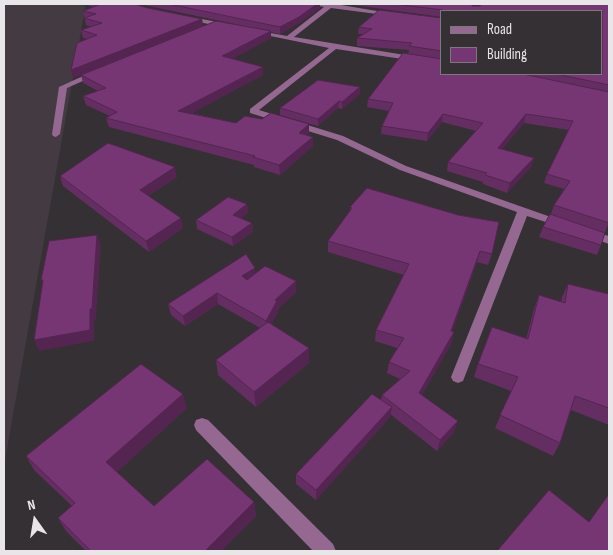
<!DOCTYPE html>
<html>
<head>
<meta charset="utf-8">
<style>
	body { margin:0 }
	#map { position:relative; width:613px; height:555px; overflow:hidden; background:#343033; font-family:"Sofia Sans Condensed",sans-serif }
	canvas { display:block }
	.frame { position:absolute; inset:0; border:5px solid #e9e6e9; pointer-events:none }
	.legend { position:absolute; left:440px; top:10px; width:162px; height:65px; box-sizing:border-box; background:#343033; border:1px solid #7c797c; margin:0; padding:6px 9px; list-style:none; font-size:15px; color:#e9e6e9 }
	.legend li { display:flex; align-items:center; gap:10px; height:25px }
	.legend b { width:25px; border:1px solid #7c797c }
	.north { position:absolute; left:10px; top:495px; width:50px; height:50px; -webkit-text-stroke:4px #343033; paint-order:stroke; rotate:347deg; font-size:14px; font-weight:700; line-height:20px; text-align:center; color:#e9e6e9 }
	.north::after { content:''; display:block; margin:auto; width:18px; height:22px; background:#e9e6e9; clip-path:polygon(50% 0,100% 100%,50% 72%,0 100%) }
</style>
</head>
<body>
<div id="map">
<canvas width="613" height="555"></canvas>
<div class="frame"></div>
<ul class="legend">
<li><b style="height:6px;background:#956892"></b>Road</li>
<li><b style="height:14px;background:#763573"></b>Building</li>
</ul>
<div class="north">N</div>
</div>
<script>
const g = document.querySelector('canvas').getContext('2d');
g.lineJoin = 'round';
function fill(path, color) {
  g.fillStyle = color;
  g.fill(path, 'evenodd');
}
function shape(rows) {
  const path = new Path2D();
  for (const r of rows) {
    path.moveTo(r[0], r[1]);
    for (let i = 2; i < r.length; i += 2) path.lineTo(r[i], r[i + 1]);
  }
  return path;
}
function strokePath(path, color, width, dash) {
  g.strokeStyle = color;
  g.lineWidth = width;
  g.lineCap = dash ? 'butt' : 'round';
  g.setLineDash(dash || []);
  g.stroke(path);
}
const built = shape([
	[4,4,86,4,4,466]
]);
const minor = shape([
	[309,4,335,4,395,14,392,16,331,8,294,37,442,61,442,65,336,49,259,110,343,136,406,166,565,222,567,224,561,227,527,216,463,381,458,383,453,381,451,377,517,212,400,170,337,140,250,113,250,109,329,48,251,32,254,30,287,36,324,7,309,4],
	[186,16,228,24,231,26,228,28,184,19,186,16],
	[94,71,101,73,67,88,60,134,56,137,53,136,52,134,59,87,94,71],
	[587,230,609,236,609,244,583,235,581,233,587,230],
	[202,418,208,420,333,544,336,551,313,551,196,430,194,425,196,420,202,418]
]);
const wall = shape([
	[84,4,134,4,148,8,202,19,203,26,73,78,87,39,83,38,81,30,92,27,86,25,83,11,93,7],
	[139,4,320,4,320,8,299,23,280,34,271,32,271,38,232,59,263,67,263,75,191,113,236,123,309,133,307,135,313,146,280,175,254,167,254,165,109,127,106,118,110,116,86,105,83,96,98,91,83,83,81,75,240,25],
	[347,4,473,4,472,6,480,6,609,4,609,222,605,232,601,245,597,255,539,237,543,227,551,214,554,205,564,189,544,183,547,174,569,130,524,123,502,149,534,158,531,167,507,193,483,184,483,182,447,171,448,162,476,131,442,122,427,141,381,134,382,126,389,111,367,107,368,99,442,74,602,74,602,11,442,11,442,17],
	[442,18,442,59,408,54,409,50,357,46,357,38,363,34,358,34,359,27],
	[360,94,342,109,338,108,318,126,280,115,280,108],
	[60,176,177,177,148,196,183,228,149,252,63,186],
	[247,204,248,213,241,218,252,223,253,232,233,246,197,229,196,220],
	[350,207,492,254,488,265,477,262,452,332,454,332,451,344,422,395,454,432,437,451,390,414,390,417,316,500,296,484,296,474,381,400,382,395,400,379,387,373,389,362,397,348,375,341,376,330,404,275,328,252,328,241,350,211],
	[255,274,296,281,296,292,278,309,278,312,271,324,309,363,256,407,218,375,216,360,260,328,218,304,185,326,171,315,168,304],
	[568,284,609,294,609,425,571,410,560,443,553,456,495,428,511,391,474,377,478,364,526,339,534,309,539,295,561,302,562,297],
	[187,408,117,472,154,506,254,502,256,516,221,551,86,551,66,531,58,518,72,506,34,470,26,456]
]);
const shadedWall = shape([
	[317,4,320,4,320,8,299,23,280,34,280,27],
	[202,19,203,26,73,78,71,70],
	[271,31,271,38,223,64,222,56],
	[263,67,263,75,180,120,178,111],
	[360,87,360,94,342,109,342,102],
	[339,101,338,108,318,126,318,119],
	[443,114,442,122,427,141,428,133],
	[526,114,524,123,496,157,498,148],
	[309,124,309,133,299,142,299,133],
	[313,137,313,146,280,175,279,165],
	[534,158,531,167,507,193,510,183],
	[175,167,177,177,142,200,140,190],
	[247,204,248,213,234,224,233,215],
	[181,218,183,228,149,252,146,241],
	[252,223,253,232,233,246,232,237],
	[97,235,101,246,96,319,94,320,94,341,39,351,34,340],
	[480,251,477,262,449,341,454,332,451,344,417,404,419,393,451,331],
	[255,268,256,278,243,287,242,276],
	[296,281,296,292,278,309,278,312,267,331,266,321,275,300],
	[217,293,218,304,185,326,183,316],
	[309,348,309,363,256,407,254,392],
	[183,394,187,408,113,476,106,462],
	[392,407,390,417,316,500,316,490],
	[458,421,454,432,437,451,440,440],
	[254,502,256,516,221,551,205,551]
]);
const building = shape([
	[99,4,134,4,148,8,202,19,71,70,77,43,97,35,81,30,102,23,84,18,96,14,83,11,101,4,99,4],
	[169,4,317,4,299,17,280,27,169,4],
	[394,4,472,4,472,6,480,6,481,4,609,4,609,85,556,74,602,74,602,11,443,11,443,10,394,4],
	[379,10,442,18,442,51,409,46,412,43,357,38,372,29,359,27,379,10],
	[216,21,271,31,222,56,263,67,178,111,236,123,245,116,262,119,271,113,309,124,299,133,313,137,279,165,253,157,255,156,106,118,117,112,83,96,106,88,81,75,216,21],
	[403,53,442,59,442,74,523,74,609,92,609,223,554,205,570,181,547,174,573,121,526,114,498,148,534,158,510,183,485,175,487,173,448,162,483,123,443,114,428,133,382,126,393,103,368,99,403,53],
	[318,80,360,87,342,102,339,101,318,119,280,108,318,80],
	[108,143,175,167,140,190,181,218,146,241,60,176,108,143],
	[367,188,458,215,499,222,492,254,480,251,451,331,454,332,419,393,458,421,440,440,382,395,410,371,389,362,404,338,376,330,409,264,328,241,352,208,350,207,367,188],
	[228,197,247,204,233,215,252,223,232,237,196,220,228,197],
	[550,214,605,233,601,245,543,227,550,214],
	[97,235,92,309,90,309,90,330,34,340,43,280,41,280,49,241,97,235],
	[246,254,255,268,242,276,247,280,265,266,296,281,275,300,277,301,266,321,217,293,183,316,168,304,246,254],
	[568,284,609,294,609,408,575,396,560,443,500,415,518,377,478,364,492,327,528,339,539,295,565,303,568,284],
	[268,322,309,348,254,392,216,360,268,322],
	[141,364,183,394,106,462,154,506,207,459,254,502,205,551,91,551,58,518,75,503,26,456,141,364],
	[372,394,392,407,316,490,296,474,372,394],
	[549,490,589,522,609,494,609,551,497,551,549,490]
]);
fill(built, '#433a42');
fill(minor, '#956892');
fill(wall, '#652e63');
fill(shadedWall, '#532550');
fill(building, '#763573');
strokePath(building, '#532550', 1);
</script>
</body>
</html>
